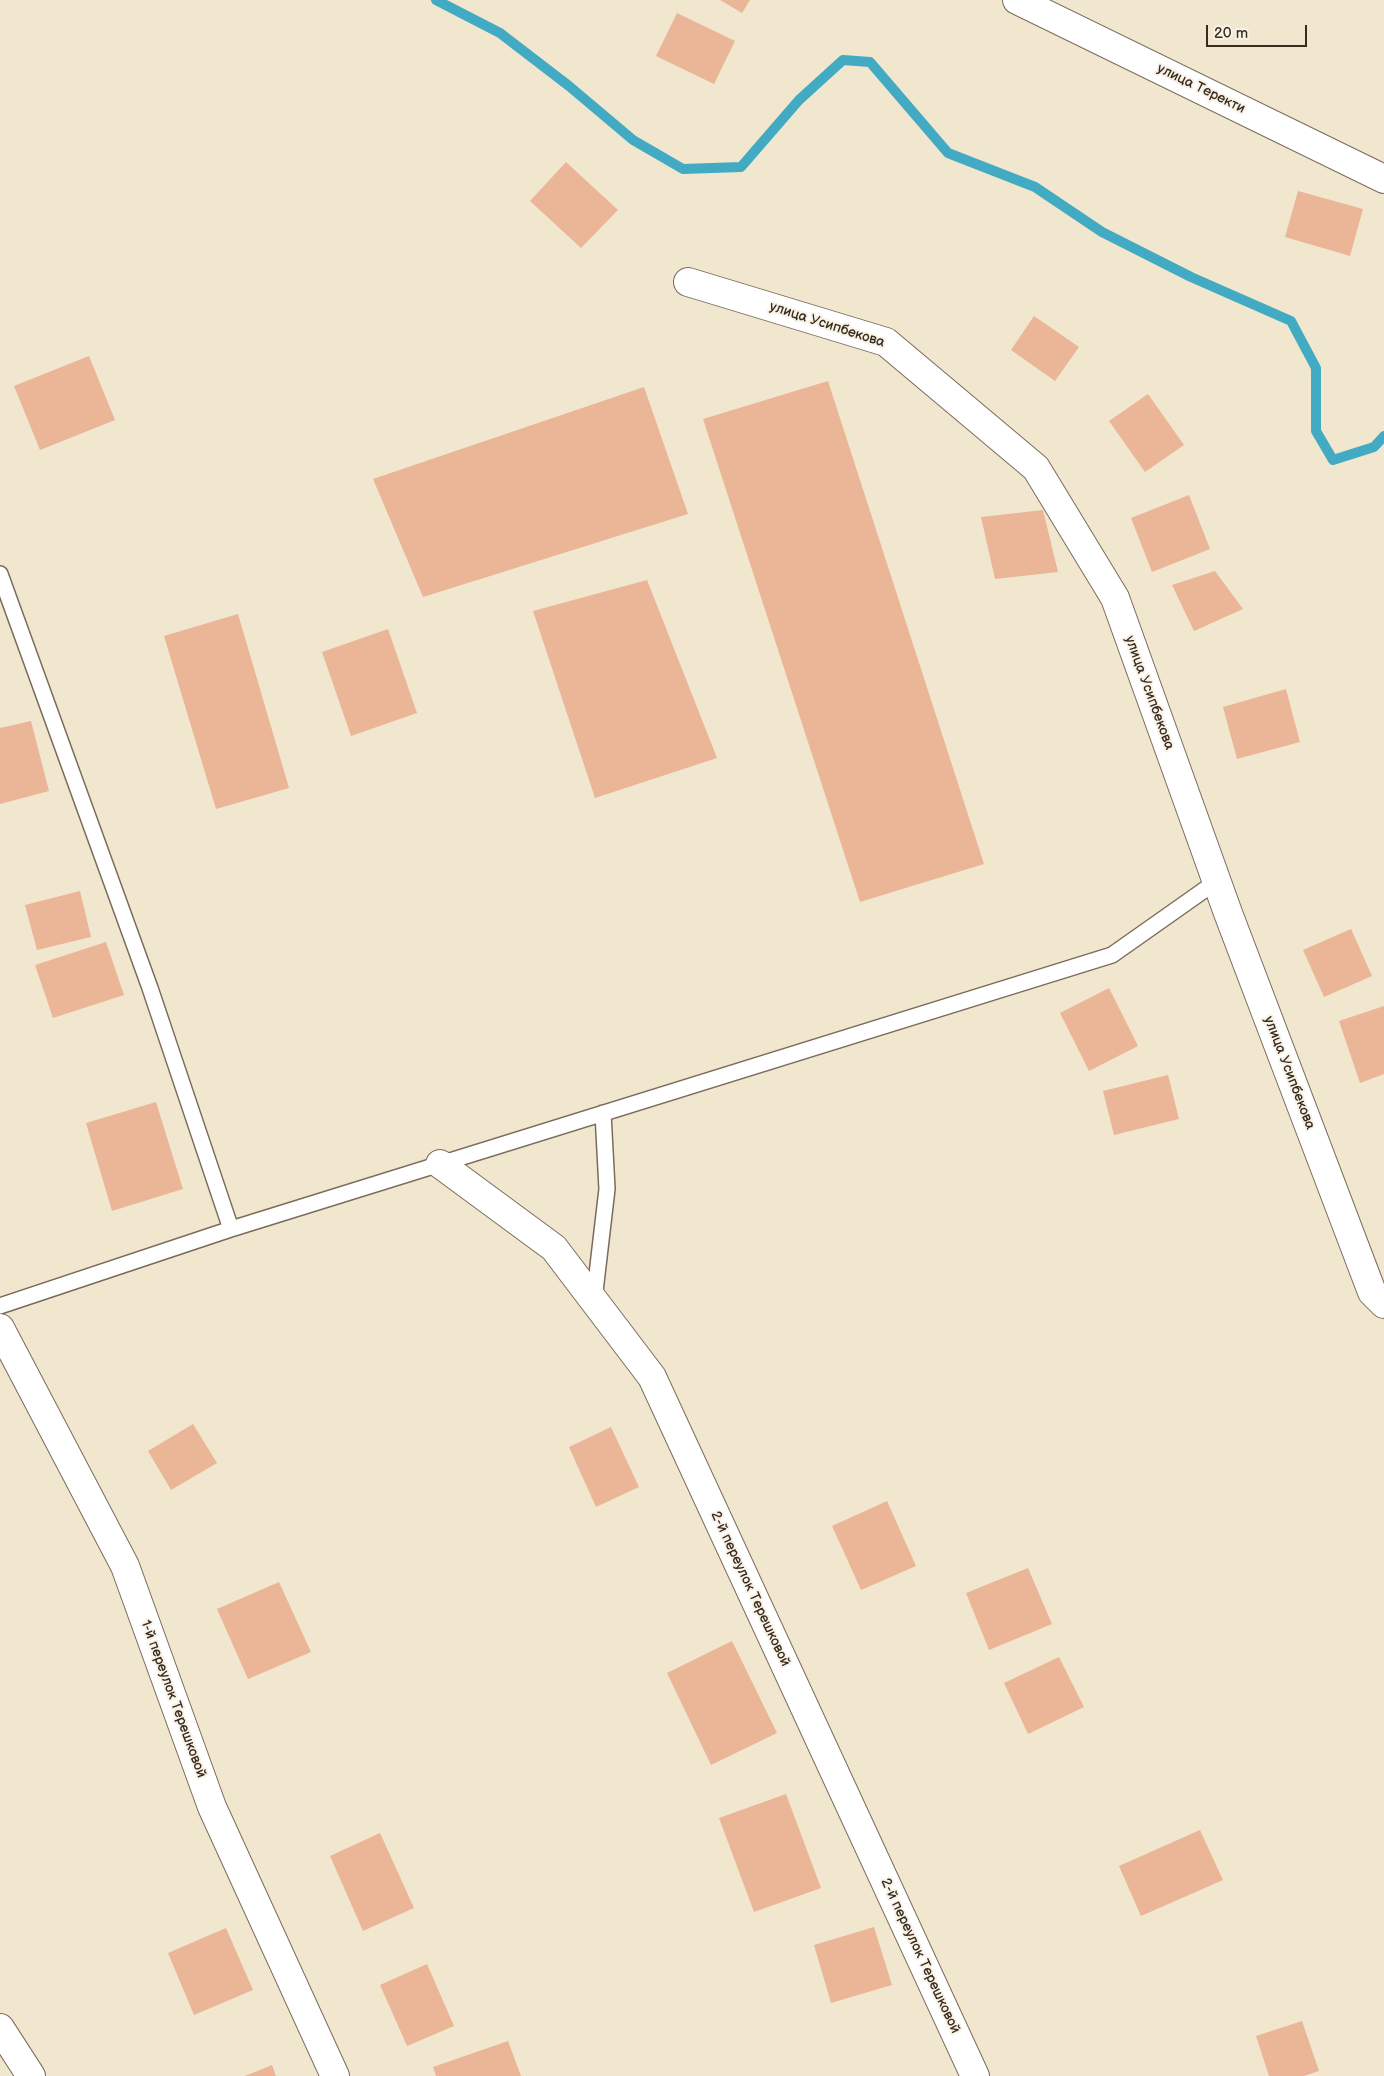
<!DOCTYPE html>
<html>
<head>
<meta charset="utf-8">
<style>
	body { margin:0 }
	#map { position:relative; width:1384px; height:2076px; overflow:hidden; background:#f0e7ce; font-family:"Balsamiq Sans",sans-serif }
	canvas { display:block }
	.scale { position:absolute; left:1206px; top:25px; width:101px; height:22px; box-sizing:border-box; border:2px solid #3b2a1e; border-top:0; padding-left:6px; font-size:15px; line-height:18px; white-space:nowrap; color:#3b2a1e; -webkit-text-stroke:4px #f7f3e8; paint-order:stroke }
</style>
</head>
<body>
<div id="map">
<canvas width="1384" height="2076"></canvas>
<div class="scale">20 m</div>
</div>
<script>
const g = document.querySelector('canvas').getContext('2d');
g.lineJoin = 'round';
function shape(rows) {
  const path = new Path2D();
  for (const r of rows) {
    path.moveTo(r[0], r[1]);
    for (let i = 2; i < r.length; i += 2) path.lineTo(r[i], r[i + 1]);
  }
  return path;
}
function strokePath(path, color, width, dash) {
  g.strokeStyle = color;
  g.lineWidth = width;
  g.lineCap = dash ? 'butt' : 'round';
  g.setLineDash(dash || []);
  g.stroke(path);
}
function fill(path, color) {
  g.fillStyle = color;
  g.fill(path, 'evenodd');
}
function drawText(font, color, halo, rows, align = 'center') {
  g.font = font + ' "Balsamiq Sans",sans-serif';
  g.lineWidth = 4;
  g.setLineDash([]);
  g.textBaseline = 'middle';
  g.strokeStyle = halo;
  g.fillStyle = color;
  for (const [text, x, y, turn = 0] of rows) {
    g.save();
    g.translate(x, y);
    g.rotate((+turn || 0) * Math.PI / 180);
    g.textAlign = isNaN(turn) ? turn : align;
    if (halo) g.strokeText(text, 0, 0);
    g.fillText(text, 0, 0);
    g.restore();
  }
}
const stream = shape([
	[436,0,500,33,569,86,633,140,683,169,741,167,799,100,843,60,870,62,948,153,1035,187,1102,232,1191,277,1291,321,1316,368,1316,431,1333,460,1374,447,1384,436]
]);
const building = shape([
	[720,0,750,0,742,13],
	[677,13,735,41,714,84,656,56],
	[566,162,618,210,581,248,530,201],
	[1298,191,1363,209,1350,256,1285,237],
	[1034,316,1079,347,1055,381,1011,350],
	[89,356,115,420,40,450,14,386],
	[828,381,984,864,860,902,703,419],
	[644,387,688,514,423,597,373,479],
	[1148,394,1184,445,1145,472,1109,421],
	[1189,495,1210,549,1152,572,1131,518],
	[1043,510,1058,572,995,579,981,517],
	[1215,571,1243,609,1194,631,1172,585],
	[647,580,717,758,595,798,533,611],
	[238,614,289,788,216,809,164,636],
	[388,629,417,713,351,736,322,652],
	[1286,689,1300,742,1237,759,1223,707],
	[31,721,49,791,0,804,0,728],
	[80,891,91,937,37,950,25,905],
	[1351,929,1372,976,1324,997,1303,950],
	[106,942,124,995,53,1018,35,965],
	[1109,988,1138,1046,1089,1071,1060,1013],
	[1384,1006,1384,1074,1360,1083,1339,1021],
	[1168,1075,1179,1119,1114,1135,1103,1091],
	[156,1102,183,1189,112,1211,86,1123],
	[193,1424,217,1463,171,1490,148,1451],
	[611,1427,639,1487,596,1507,569,1447],
	[887,1501,916,1566,861,1590,832,1526],
	[1028,1568,1052,1624,989,1650,966,1593],
	[279,1582,311,1652,248,1679,217,1609],
	[732,1641,777,1733,711,1765,667,1673],
	[1059,1657,1084,1707,1028,1734,1004,1683],
	[786,1794,821,1888,754,1912,719,1818],
	[1200,1830,1223,1880,1141,1916,1119,1866],
	[380,1833,414,1908,363,1931,330,1856],
	[874,1927,892,1985,831,2003,814,1945],
	[226,1928,253,1990,194,2015,168,1953],
	[427,1964,454,2026,407,2046,380,1985],
	[1302,2021,1319,2071,1304,2076,1269,2076,1256,2036],
	[508,2041,521,2076,436,2076,433,2067],
	[272,2065,276,2076,245,2076]
]);
const service = shape([
	[0,574,150,988,231,1229],
	[594,1300,607,1189,603,1113],
	[0,1306,231,1229,1112,955,1217,881]
]);
const minor = shape([
	[1017,0,1384,179],
	[688,282,886,342,1036,468,1115,598,1228,913,1372,1292,1384,1304],
	[440,1164,554,1248,652,1377,975,2076],
	[0,1328,125,1566,212,1807,335,2076],
	[0,2028,31,2076]
]);
const streetNames = [
	["улица Теректи",1201,89,26],
	["улица Усипбекова",827,325,18],
	["улица Усипбекова",1149,693,70],
	["улица Усипбекова",1289,1073,69],
	["2-й переулок Терешковой",750,1589,65],
	["1-й переулок Терешковой",173,1699,70],
	["2-й переулок Терешковой",920,1956,65]
];
strokePath(stream, '#43aac3', 10);
fill(building, '#ebb597');
strokePath(service, '#7a6c5c', 18);
strokePath(minor, '#7a6c5c', 30);
strokePath(service, '#fff', 15);
strokePath(minor, '#fff', 28);
drawText('14px', '#3b2a1e', '#f7f3e8', streetNames);
</script>
</body>
</html>
